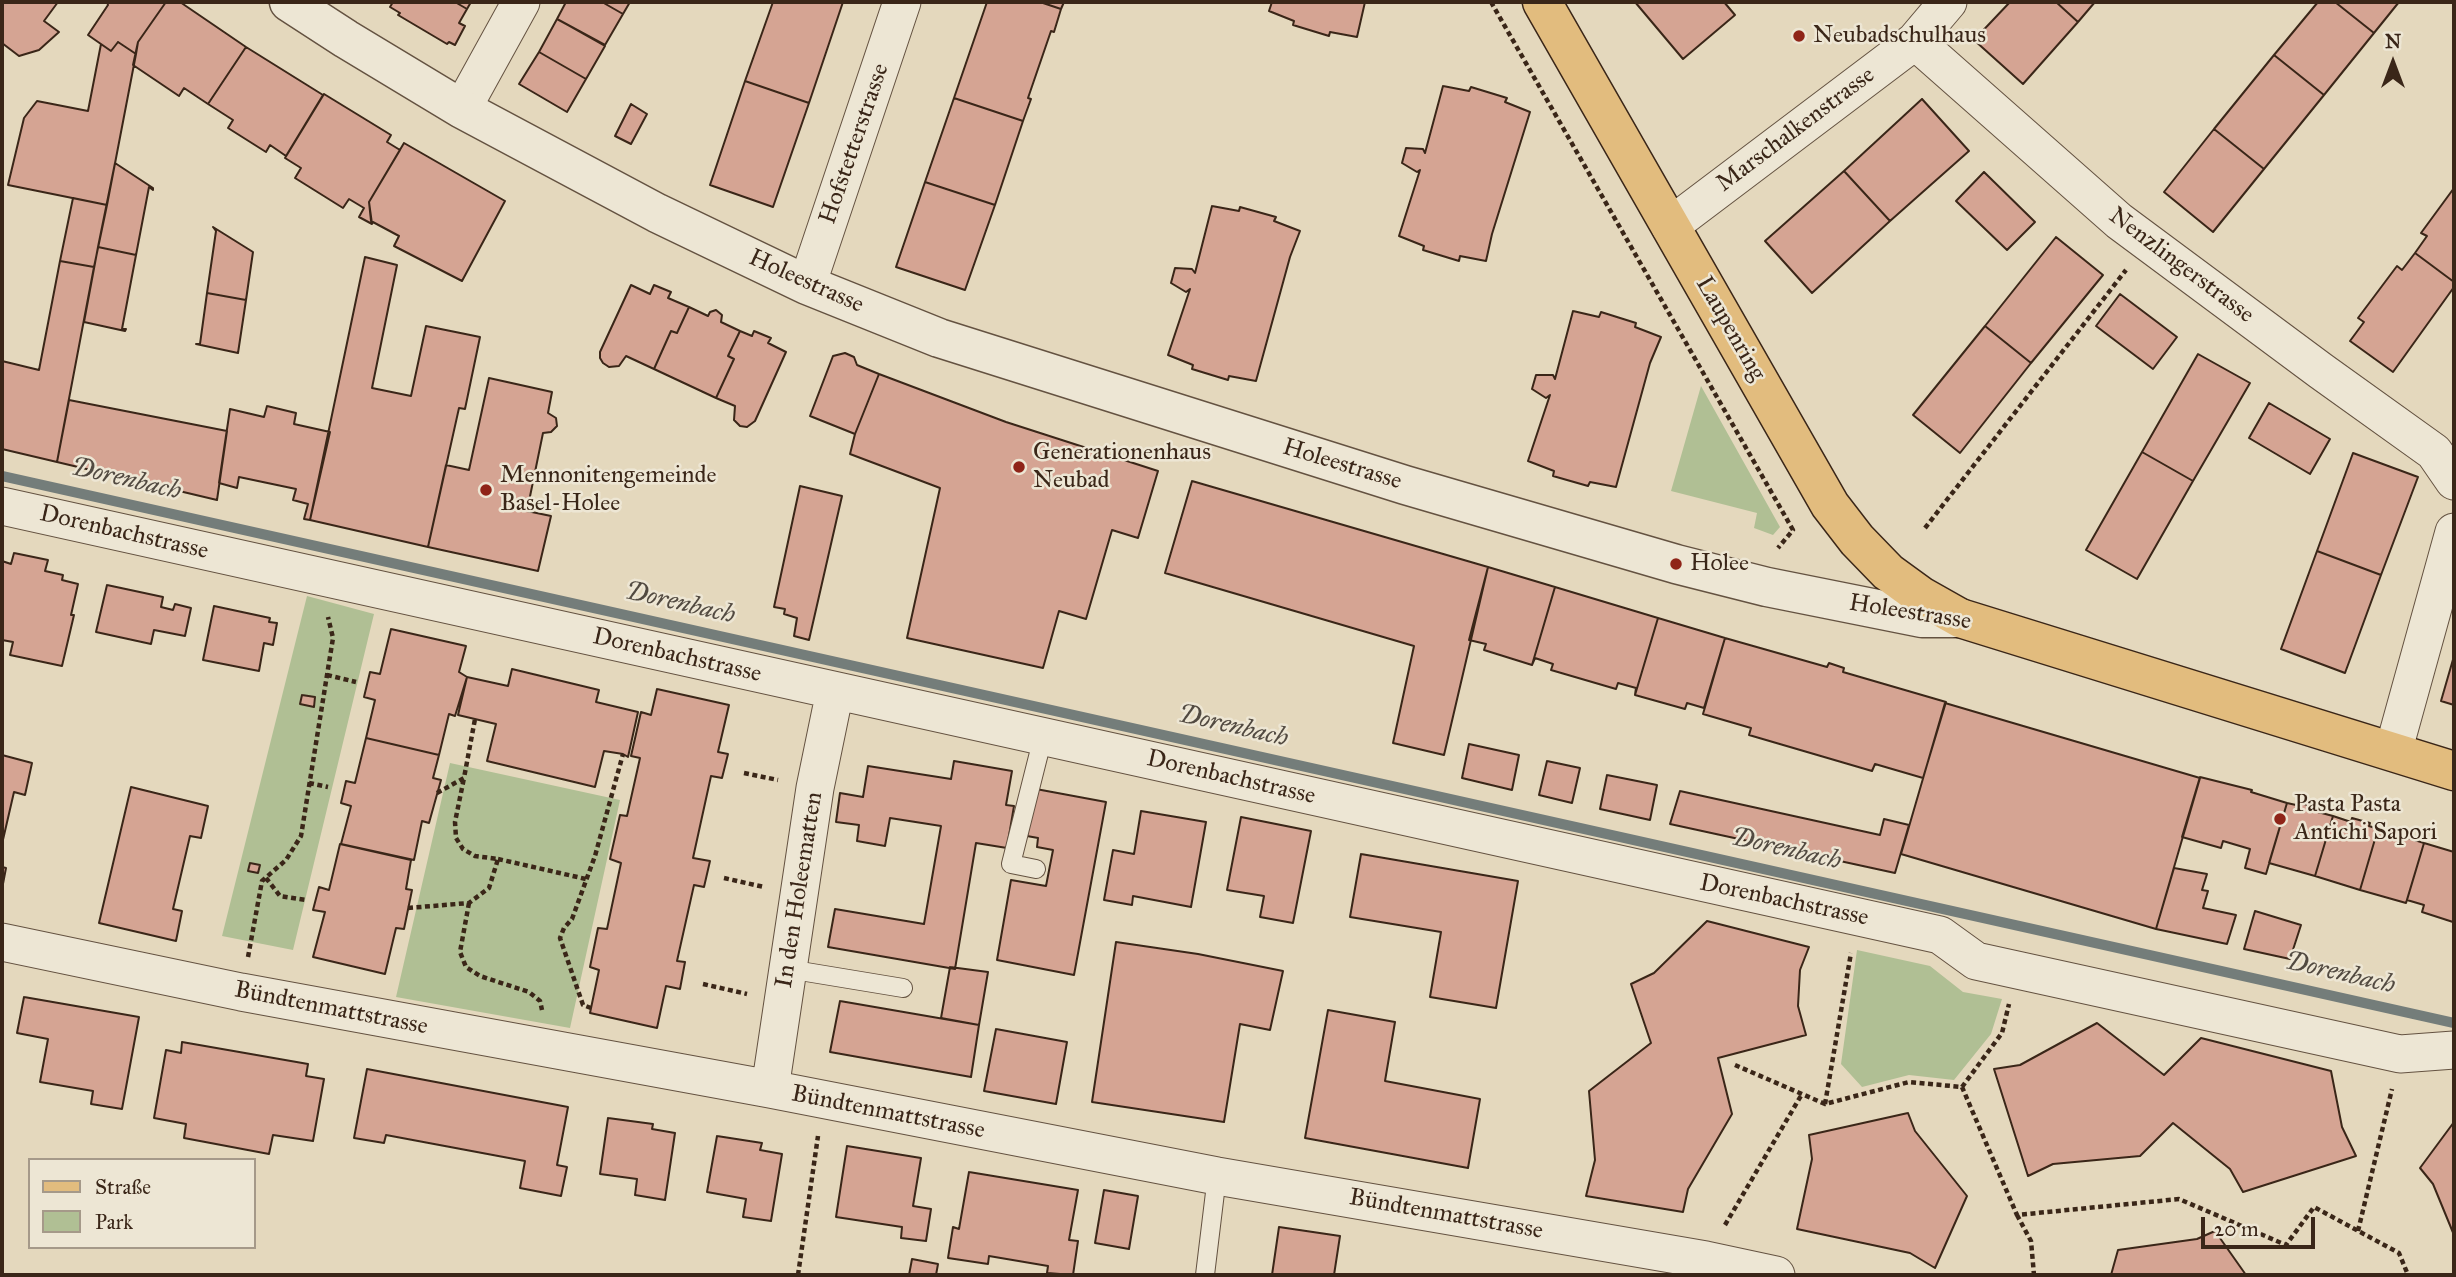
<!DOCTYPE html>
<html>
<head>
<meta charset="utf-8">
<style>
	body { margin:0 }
	#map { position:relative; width:2456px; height:1277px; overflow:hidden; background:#e4d8bd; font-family:"IM FELL Great Primer",serif }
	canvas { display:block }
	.frame { position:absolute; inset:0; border:4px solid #3a2618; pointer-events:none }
	.legend { position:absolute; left:28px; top:1158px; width:228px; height:91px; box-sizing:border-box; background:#ede6d4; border:2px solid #a59989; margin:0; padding:9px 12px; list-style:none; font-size:21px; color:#3a2618 }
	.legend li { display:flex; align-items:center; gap:14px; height:35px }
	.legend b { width:35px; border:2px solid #a59989 }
	.north { position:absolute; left:2358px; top:28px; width:70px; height:70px; -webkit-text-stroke:5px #ede6d4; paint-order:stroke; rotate:0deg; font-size:19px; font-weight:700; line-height:28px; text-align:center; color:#3a2618 }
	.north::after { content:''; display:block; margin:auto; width:24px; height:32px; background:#3a2618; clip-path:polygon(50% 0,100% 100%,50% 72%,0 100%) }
	.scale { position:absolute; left:2201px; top:1217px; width:114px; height:32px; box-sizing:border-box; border:4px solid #3a2618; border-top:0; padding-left:9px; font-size:21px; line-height:24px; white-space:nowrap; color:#3a2618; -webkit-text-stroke:5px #ede6d4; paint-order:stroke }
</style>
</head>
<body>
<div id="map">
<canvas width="2456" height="1277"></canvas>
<div class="frame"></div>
<ul class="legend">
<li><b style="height:9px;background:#e2bc7e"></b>Straße</li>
<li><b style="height:19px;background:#b0bf94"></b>Park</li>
</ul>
<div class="north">N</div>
<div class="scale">20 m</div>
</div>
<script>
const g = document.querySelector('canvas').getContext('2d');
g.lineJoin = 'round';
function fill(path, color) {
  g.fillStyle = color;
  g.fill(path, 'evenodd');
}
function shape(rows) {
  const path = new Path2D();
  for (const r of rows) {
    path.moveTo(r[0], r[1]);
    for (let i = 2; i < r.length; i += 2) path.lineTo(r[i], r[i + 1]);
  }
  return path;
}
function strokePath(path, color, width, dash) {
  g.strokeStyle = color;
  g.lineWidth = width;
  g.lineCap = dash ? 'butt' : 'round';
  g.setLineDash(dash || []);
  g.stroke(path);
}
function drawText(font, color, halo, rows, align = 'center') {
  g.font = font + ' "IM FELL Great Primer",serif';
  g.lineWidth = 5;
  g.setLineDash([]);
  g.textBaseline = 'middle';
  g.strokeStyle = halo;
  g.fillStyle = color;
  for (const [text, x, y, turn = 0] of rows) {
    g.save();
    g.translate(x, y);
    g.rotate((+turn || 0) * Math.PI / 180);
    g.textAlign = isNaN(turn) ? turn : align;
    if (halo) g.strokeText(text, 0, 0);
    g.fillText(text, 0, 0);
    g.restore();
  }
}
const green = shape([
	[1701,386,1780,527,1773,535,1754,528,1757,513,1671,491],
	[307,596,374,614,293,950,222,936],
	[450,763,620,800,570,1028,396,997],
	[1857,950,1930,966,1963,992,2002,999,1991,1034,1954,1080,1909,1075,1862,1087,1841,1064]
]);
const stream = shape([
	[2,476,2454,1023]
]);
const building = shape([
	[2,2,58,2,44,21,59,32,39,50,19,56,2,43,2,2],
	[107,2,166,2,138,42,136,54,118,42,111,51,88,35,108,5,107,2],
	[166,2,180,2,246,47,208,104,184,88,179,96,133,65,138,42,166,2],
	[393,2,455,2,467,9,459,23,465,26,455,45,449,42,447,44,398,15,400,13,390,7,393,2],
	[455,2,471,2,467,9,455,2],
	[566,2,602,2,623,14,605,45,557,19,566,2],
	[602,2,630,2,623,14,602,2],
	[773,2,843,2,809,103,745,81,773,2],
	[987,2,1040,2,1061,9,1054,32,1051,31,1028,98,1031,99,1023,121,954,98,987,2],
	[1040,2,1064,2,1061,9,1040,2],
	[1272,2,1365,2,1357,37,1330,32,1329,36,1293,25,1294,21,1269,11,1272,2],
	[1635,2,1724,2,1735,15,1683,59,1635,2],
	[2010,2,2056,2,2078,22,2023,84,1974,40,2010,2],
	[2056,2,2095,2,2078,22,2056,2],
	[2318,2,2335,2,2374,33,2324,95,2274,55,2318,2],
	[2335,2,2399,2,2374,33,2335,2],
	[557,19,605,46,586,79,539,52,557,19],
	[118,42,136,54,107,205,8,185,24,118,37,101,88,111,101,44,111,51,118,42],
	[246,47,323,95,286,156,270,145,266,152,228,128,233,120,208,104,246,47],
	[539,52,586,79,567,112,519,84,539,52],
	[2274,55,2324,95,2264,169,2214,129,2274,55],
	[745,81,809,103,773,207,710,185,745,81],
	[1443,86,1469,91,1471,87,1507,98,1505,102,1530,112,1492,234,1486,261,1460,256,1459,261,1423,250,1424,246,1399,236,1420,170,1417,172,1402,163,1406,148,1423,149,1425,153,1443,86],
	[324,94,391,135,387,142,400,150,369,202,372,224,359,217,364,208,349,199,343,208,295,178,301,168,285,158,324,94],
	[954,98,1023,121,995,205,925,182,954,98],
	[1922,99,1969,151,1890,221,1844,171,1922,99],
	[631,104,647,114,631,144,615,136,631,104],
	[2214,129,2264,169,2213,232,2164,192,2214,129],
	[404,143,505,201,462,281,394,246,399,236,371,221,369,202,404,143],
	[115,163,153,188,153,190,149,187,136,255,98,247,115,163],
	[1844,171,1890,221,1812,293,1765,241,1844,171],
	[1984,172,2035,222,2007,250,1956,201,1984,172],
	[925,182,995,205,965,290,896,267,925,182],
	[2454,188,2454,282,2415,253,2427,236,2421,233,2454,188],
	[73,198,107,205,94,267,60,261,73,198],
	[1212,206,1239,211,1240,207,1276,217,1274,221,1300,231,1290,257,1256,381,1229,376,1228,380,1192,369,1193,365,1168,355,1190,289,1186,292,1171,283,1175,268,1192,269,1195,273,1212,206],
	[213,227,253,252,246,300,207,293,216,231,213,227],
	[2056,237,2103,275,2031,363,1985,326,2056,237],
	[98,247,136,255,122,329,126,329,125,331,84,322,98,247],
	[2415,253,2454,282,2454,287,2393,372,2350,341,2364,322,2358,318,2397,266,2402,270,2415,253],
	[365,257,397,265,372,388,411,396,426,326,480,337,465,409,459,408,428,547,310,520,365,257],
	[60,261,94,267,57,462,2,449,2,361,39,370,60,261],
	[631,285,650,294,654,285,671,292,668,298,689,307,677,333,671,331,654,369,626,356,619,366,609,367,603,363,600,358,600,352,631,285],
	[207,293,246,300,238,353,196,344,200,344,207,293],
	[2120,294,2177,337,2153,369,2096,326,2120,294],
	[689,307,708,316,710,312,716,310,722,315,721,322,740,331,728,356,734,359,716,398,654,369,671,331,677,333,689,307],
	[1573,311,1599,317,1601,312,1636,323,1635,327,1661,337,1650,363,1616,487,1590,482,1588,486,1553,476,1554,471,1528,461,1550,395,1546,398,1532,389,1536,375,1553,375,1555,379,1573,311],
	[1985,326,2031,363,1960,453,1913,415,1985,326],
	[740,331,752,336,754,331,771,338,768,343,786,352,755,421,747,427,740,426,734,420,735,406,716,398,734,359,728,356,740,331],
	[845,353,854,357,857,365,879,374,855,434,810,416,833,356,845,353],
	[2198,354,2250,383,2193,481,2142,452,2198,354],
	[879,374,1006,422,1158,471,1138,538,1112,530,1086,619,1059,611,1043,668,907,638,940,488,850,454,855,434,879,374],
	[489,378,552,392,548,413,556,418,557,426,551,432,543,433,527,511,551,516,538,571,428,547,446,465,469,470,489,378],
	[69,400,227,431,217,500,57,462,69,400],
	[2269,403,2330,439,2310,474,2249,438,2269,403],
	[267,406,296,413,294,424,330,432,310,520,304,519,308,504,293,500,296,489,239,477,237,488,219,483,230,409,264,417,267,406],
	[2142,452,2193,481,2137,579,2086,550,2142,452],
	[2353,453,2418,477,2381,575,2317,551,2353,453],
	[1192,481,1488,567,1444,755,1393,743,1414,646,1165,573,1192,481],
	[800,486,842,496,809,640,794,636,797,618,784,614,785,609,774,607,800,486],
	[2317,551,2381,575,2345,673,2281,649,2317,551],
	[14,553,48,560,45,571,63,575,62,580,78,584,71,615,74,615,62,666,10,655,13,642,2,640,2,561,11,564,14,553],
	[1488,567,1555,587,1532,665,1484,650,1486,644,1469,640,1488,567],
	[107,585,163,597,161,607,173,610,175,604,191,608,185,636,154,630,151,644,96,632,107,585],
	[1555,587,1658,618,1635,695,1636,688,1618,683,1616,689,1551,670,1553,664,1535,658,1532,665,1555,587],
	[214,606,270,618,269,622,277,623,273,645,264,643,259,671,203,660,214,606],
	[1658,618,1725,638,1704,708,1687,703,1685,709,1635,695,1658,618],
	[391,629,466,646,459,672,467,677,455,716,449,714,439,755,366,738,375,700,364,697,370,672,380,674,391,629],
	[1725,638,1827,667,1829,663,1844,668,1843,672,1946,702,1923,778,1875,764,1872,771,1749,735,1751,728,1703,714,1725,638],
	[2454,656,2454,705,2441,701,2454,656],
	[512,669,599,690,596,702,638,712,628,757,623,754,604,751,595,787,487,761,496,724,458,715,467,677,508,686,512,669],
	[657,689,729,705,718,752,728,754,722,778,711,776,693,858,710,861,704,887,694,885,677,961,685,962,680,989,666,986,657,1028,590,1013,599,970,590,967,598,928,607,929,621,863,610,859,620,815,627,816,640,758,631,756,641,712,651,715,657,689],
	[302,695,315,697,314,707,300,704,302,695],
	[1945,703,2200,778,2156,929,1901,854,1945,703],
	[366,738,439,755,433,778,441,780,429,823,422,821,414,860,341,844,351,806,341,803,346,781,355,783,366,738],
	[1469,744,1519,755,1512,790,1462,778,1469,744],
	[2,755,32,763,25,795,14,792,2,844,2,755],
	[954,761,1012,771,1006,805,1014,806,1007,848,976,843,955,969,828,947,835,909,924,924,941,826,890,818,885,846,857,841,859,825,836,822,840,793,863,797,868,766,951,779,954,761],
	[1547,761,1580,768,1572,803,1539,795,1547,761],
	[1607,775,1657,785,1650,820,1600,809,1607,775],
	[2200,777,2252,790,2251,792,2287,803,2266,874,2245,868,2250,849,2223,841,2221,848,2182,837,2200,777],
	[131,787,208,806,201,838,190,836,173,909,182,911,176,941,99,923,131,787],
	[1036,789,1106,802,1074,975,997,960,1011,880,1046,886,1053,850,1037,847,1038,838,1027,836,1036,789],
	[1680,791,1880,835,1884,819,1909,825,1895,873,1670,824,1680,791],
	[2297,802,2315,807,2314,811,2333,816,2315,876,2269,863,2287,803,2296,805,2297,802],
	[1141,811,1206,822,1191,907,1133,896,1132,905,1104,900,1113,850,1134,854,1141,811],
	[2333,816,2351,822,2352,818,2370,823,2369,826,2378,829,2360,890,2315,876,2333,816],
	[1241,817,1311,831,1293,923,1260,917,1264,896,1227,890,1241,817],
	[2378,829,2387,832,2388,829,2406,834,2405,837,2424,843,2406,903,2360,890,2378,829],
	[2424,843,2454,852,2453,922,2422,912,2424,905,2407,900,2424,843],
	[340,844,411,860,406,889,412,890,404,929,396,928,385,974,313,957,325,912,313,910,319,887,329,890,340,844],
	[1361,854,1518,881,1496,1008,1430,997,1441,932,1350,917,1361,854],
	[250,863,260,865,258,873,248,871,250,863],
	[2,867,6,868,2,889,2,867],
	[2174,868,2207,874,2202,890,2208,891,2203,908,2236,915,2227,944,2156,929,2174,868],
	[2255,911,2301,925,2290,959,2244,949,2255,911],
	[1707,921,1809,947,1800,970,1798,1006,1806,1035,1718,1058,1732,1114,1688,1189,1683,1212,1586,1196,1595,1160,1589,1091,1651,1043,1631,984,1654,973,1707,921],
	[1116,942,1198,954,1283,971,1270,1030,1240,1024,1224,1122,1092,1102,1116,942],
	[950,967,988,972,979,1025,941,1018,950,967],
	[24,997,139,1017,122,1109,91,1104,93,1091,40,1082,48,1039,17,1033,24,997],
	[840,1001,979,1025,971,1077,830,1052,840,1001],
	[1328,1010,1395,1022,1385,1081,1480,1099,1468,1168,1305,1138,1328,1010],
	[2097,1023,2164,1075,2201,1038,2331,1071,2342,1127,2356,1156,2243,1192,2230,1169,2173,1123,2140,1156,2053,1164,2028,1176,1994,1069,2020,1065,2097,1023],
	[996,1029,1067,1042,1056,1104,984,1091,996,1029],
	[182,1042,308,1064,306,1076,324,1079,313,1141,273,1135,269,1154,184,1138,186,1124,154,1118,166,1050,181,1053,182,1042],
	[367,1069,568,1107,557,1165,567,1167,561,1196,520,1188,525,1161,386,1135,384,1143,354,1138,367,1069],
	[1908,1113,1915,1131,1967,1196,1935,1268,1910,1253,1797,1229,1812,1159,1809,1135,1908,1113],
	[608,1118,653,1124,652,1129,675,1133,665,1200,635,1195,637,1179,600,1174,608,1118],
	[2454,1122,2454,1235,2433,1184,2420,1168,2454,1122],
	[717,1136,762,1143,760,1150,782,1154,771,1221,743,1217,746,1199,707,1192,717,1136],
	[847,1146,921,1158,913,1206,931,1209,926,1241,901,1238,902,1227,836,1217,847,1146],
	[969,1172,1078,1190,1069,1240,1078,1241,1073,1275,1047,1273,1048,1266,989,1256,988,1264,948,1258,953,1227,959,1229,969,1172],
	[1104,1190,1138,1196,1129,1249,1095,1243,1104,1190],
	[1279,1227,1340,1236,1334,1275,1272,1275,1279,1227],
	[2215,1231,2246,1275,2111,1275,2118,1250,2197,1239,2215,1231],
	[912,1259,938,1264,936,1275,909,1275,912,1259]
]);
const path = shape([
	[1491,2,1793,530,1778,548],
	[1925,528,2126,270],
	[327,675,356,682],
	[744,773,778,780],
	[309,783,328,787],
	[437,793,464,778,475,719],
	[498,859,586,879],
	[266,878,280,896,306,900],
	[724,878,764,887],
	[469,903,460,952,466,967,480,976,529,992,540,1001,542,1010],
	[408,908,469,903,489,888,498,859,475,856,463,849,456,838,455,822,464,778],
	[248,957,262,881,286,860,301,836,333,638,328,617],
	[703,984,747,994],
	[591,1008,583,1005,560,938,564,928,572,919,595,856,623,754],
	[1735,1065,1825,1104,1909,1082,1962,1087,2017,1215,2179,1199,2286,1245,2314,1207,2399,1253,2408,1275],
	[1962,1087,2002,1033,2009,1004],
	[1825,1104,1851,953],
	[2017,1215,2031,1241,2034,1275],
	[1725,1225,1802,1094],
	[2358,1231,2392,1089],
	[798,1275,818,1136]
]);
const service = shape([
	[1036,869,1011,864,1043,737],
	[788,969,903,988],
	[1205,1275,1217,1176]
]);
const minor = shape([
	[1915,41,2119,221,2321,371,2434,452,2454,481],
	[462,109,521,2],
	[1670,226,1915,41,1948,2],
	[807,285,902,2],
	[2,506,1940,935,1976,961,2400,1054,2454,1050],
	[2393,752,2454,532],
	[2,942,241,992,770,1089,1217,1176,1706,1260,1776,1275],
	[770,1089,815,788,835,691]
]);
const tertiary = shape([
	[289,2,346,39,462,109,657,213,807,285,939,338,1405,485,1676,564,1767,587,1922,618,1960,618]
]);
const primary = shape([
	[1542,2,1830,505,1857,540,1888,572,1921,596,1960,618,2454,771]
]);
const markers = [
	[1799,36,7,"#8f2418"],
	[1019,467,7,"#8f2418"],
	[486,490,7,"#8f2418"],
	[1676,564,7,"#8f2418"],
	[2280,819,7,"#8f2418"]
];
const poiNames = [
	["Neubadschulhaus",1813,36],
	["Generationenhaus",1033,453],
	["Neubad",1033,481],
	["Mennonitengemeinde",500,476],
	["Basel-Holee",500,504],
	["Holee",1690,564],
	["Pasta Pasta",2294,805],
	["Antichi Sapori",2294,833]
];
const streetNames = [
	["Marschalkenstrasse",1796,130,-37],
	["Hofstetterstrasse",855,144,-71],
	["Nenzlingerstrasse",2181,266,37],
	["Holeestrasse",806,282,24],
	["Laupenring",1730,329,60],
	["Holeestrasse",1342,465,17],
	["Dorenbachstrasse",124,533,13],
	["Holeestrasse",1910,613,9],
	["Dorenbachstrasse",677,656,13],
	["Dorenbachstrasse",1231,778,13],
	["In den Holeematten",800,890,-81],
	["Dorenbachstrasse",1784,901,12],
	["Bündtenmattstrasse",331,1009,11],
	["Bündtenmattstrasse",888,1113,11],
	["Bündtenmattstrasse",1446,1215,10]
];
const waterNames = [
	["Dorenbach",126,480,13],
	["Dorenbach",680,604,13],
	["Dorenbach",1233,727,13],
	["Dorenbach",1786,850,13],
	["Dorenbach",2340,974,13]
];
fill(green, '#b0bf94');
strokePath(stream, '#747d7a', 10);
fill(building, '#d5a493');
strokePath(building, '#3a2618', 2);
strokePath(service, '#645241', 20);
strokePath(minor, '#645241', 39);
strokePath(tertiary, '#645241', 41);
strokePath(primary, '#3a2618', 41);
strokePath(path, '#3a2618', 4.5, [5, 3.5]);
strokePath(service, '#ede6d4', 18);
strokePath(minor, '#ede6d4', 37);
strokePath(tertiary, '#ede6d4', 38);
strokePath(primary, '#e2bc7e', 38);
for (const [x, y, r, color] of markers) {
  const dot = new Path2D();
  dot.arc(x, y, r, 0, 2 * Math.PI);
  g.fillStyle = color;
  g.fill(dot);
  strokePath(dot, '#ede6d4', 2.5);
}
drawText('24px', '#3a2618', '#ede6d4', poiNames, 'left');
drawText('24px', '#3a2618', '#ede6d4', streetNames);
drawText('italic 26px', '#524a41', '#ede6d4', waterNames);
</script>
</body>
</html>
